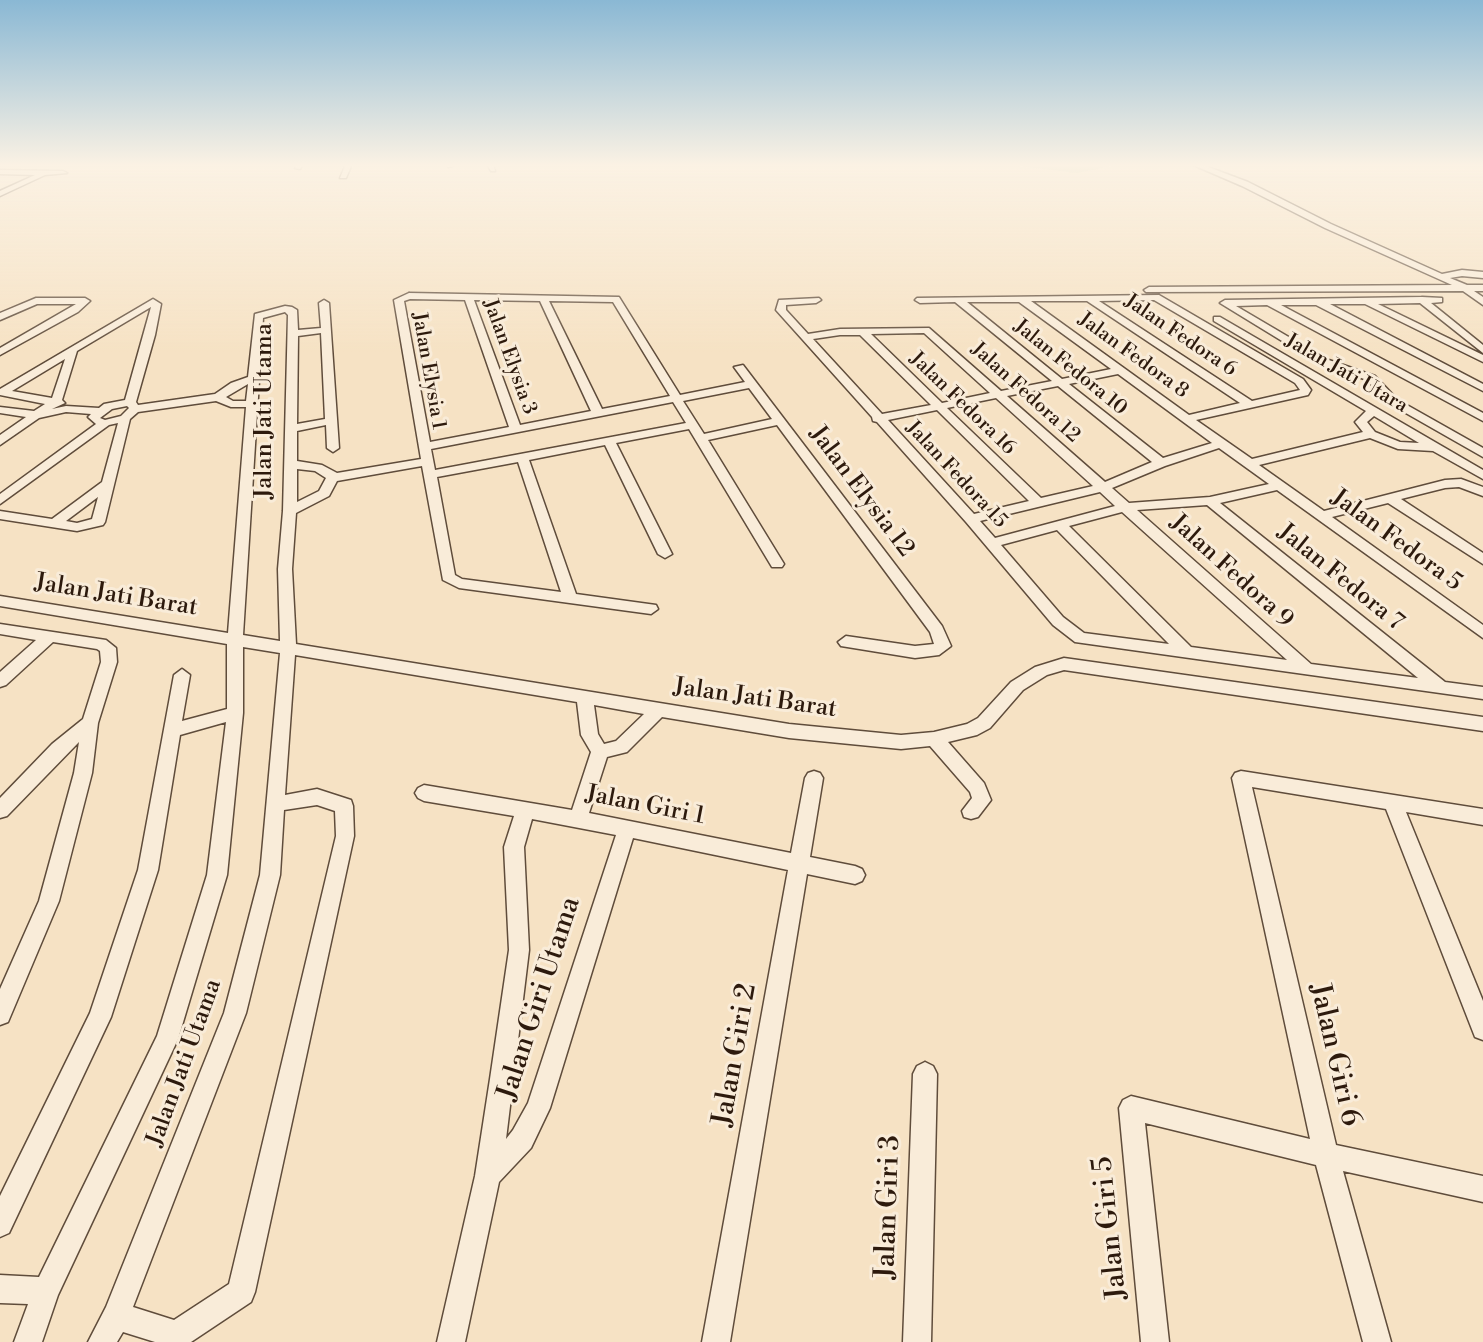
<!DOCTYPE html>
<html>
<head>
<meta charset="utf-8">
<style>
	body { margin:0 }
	canvas { display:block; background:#f6e2c4 }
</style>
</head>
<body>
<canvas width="1483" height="1342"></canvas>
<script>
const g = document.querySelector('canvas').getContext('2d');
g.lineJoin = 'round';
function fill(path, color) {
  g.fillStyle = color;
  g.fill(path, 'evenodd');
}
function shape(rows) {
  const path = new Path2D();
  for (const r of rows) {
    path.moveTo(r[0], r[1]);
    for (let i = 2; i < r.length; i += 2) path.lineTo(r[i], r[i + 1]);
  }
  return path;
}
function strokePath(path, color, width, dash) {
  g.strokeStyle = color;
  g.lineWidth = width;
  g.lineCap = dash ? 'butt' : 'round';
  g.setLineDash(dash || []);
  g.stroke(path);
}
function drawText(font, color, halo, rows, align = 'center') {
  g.font = font + ' "Libre Bodoni",serif';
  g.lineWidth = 6;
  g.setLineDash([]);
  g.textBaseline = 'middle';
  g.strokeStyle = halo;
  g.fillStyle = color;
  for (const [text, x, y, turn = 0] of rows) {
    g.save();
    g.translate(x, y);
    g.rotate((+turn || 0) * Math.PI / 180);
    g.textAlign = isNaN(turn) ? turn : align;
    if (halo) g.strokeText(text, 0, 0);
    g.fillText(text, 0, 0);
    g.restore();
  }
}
const green = shape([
	[1000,164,1123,164,1077,173]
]);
const street = shape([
	[297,164,303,164,300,169,295,168,297,164],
	[346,164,352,164,346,178,340,178,346,164],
	[446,164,452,164,453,166,448,167,446,164],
	[487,164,493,164,495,171,491,171,487,164],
	[1191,164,1200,164,1248,182,1331,224,1442,274,1462,270,1483,272,1483,278,1462,276,1450,278,1467,285,1483,285,1483,291,1474,291,1483,297,1483,305,1463,291,1146,292,1144,290,1149,287,1452,285,1325,228,1242,186,1191,164],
	[0,170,63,171,67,173,45,175,0,196,0,191,35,175,0,174,0,170],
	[409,293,619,297,680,395,745,382,734,367,743,365,942,626,951,646,939,655,915,658,841,646,838,642,846,636,915,646,934,644,930,632,777,425,708,440,784,564,782,567,772,567,689,429,616,443,672,554,665,558,658,554,605,445,529,460,576,594,656,605,658,609,651,614,459,588,443,580,422,466,337,481,329,496,296,513,292,569,296,644,789,724,901,735,934,732,967,724,978,718,1011,682,1035,667,1064,658,1483,717,1483,731,1064,670,1047,675,1023,690,990,728,977,735,948,742,984,783,991,800,978,817,971,819,964,817,962,811,972,798,970,792,930,746,901,749,789,738,662,717,627,752,607,757,589,813,791,853,805,778,808,773,814,771,820,773,823,778,810,857,855,866,862,869,865,875,862,881,855,884,807,874,730,1342,702,1342,788,870,633,838,550,1108,531,1148,499,1182,465,1342,437,1342,475,1176,490,1079,509,950,504,847,514,816,424,801,418,798,415,793,418,788,424,785,572,810,591,752,581,735,577,702,295,655,285,795,317,789,351,800,353,806,354,836,255,1292,251,1302,191,1342,155,1342,123,1332,117,1342,88,1342,106,1307,224,1013,260,875,280,653,243,647,243,713,227,875,178,1039,58,1295,42,1342,14,1342,28,1304,0,1303,0,1275,39,1277,157,1036,207,875,226,722,180,735,158,870,111,1017,9,1233,0,1237,0,1196,90,1013,138,870,174,675,182,669,190,675,182,721,227,709,227,644,0,606,0,596,228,633,246,407,231,407,216,401,138,412,130,419,105,522,103,525,77,531,0,519,0,511,52,519,102,482,118,423,109,425,0,504,0,494,96,424,88,417,91,414,66,412,39,418,0,445,0,435,26,417,0,413,0,407,34,411,45,404,0,395,0,389,153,299,161,304,155,335,136,402,138,405,215,394,231,383,248,377,255,314,285,306,292,307,297,310,298,330,321,328,319,303,324,300,329,303,339,448,333,452,327,448,326,425,297,431,297,461,322,465,337,473,421,459,394,300,409,293],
	[410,299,465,300,509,427,430,442,404,301,410,299],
	[474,300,540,301,591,411,520,425,474,300],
	[549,301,613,302,670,396,602,409,549,301],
	[151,307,125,400,104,404,99,408,66,406,52,409,65,403,62,400,77,351,151,307],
	[285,312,288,315,283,511,278,569,280,641,243,635,263,318,285,312],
	[321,333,325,419,297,424,298,336,321,333],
	[65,359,52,398,12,391,65,359],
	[248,384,246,401,233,401,226,397,248,384],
	[749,388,772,419,704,434,683,401,749,388],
	[673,402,686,423,435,470,431,449,673,402],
	[127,406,129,408,121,416,105,420,100,418,112,409,127,406],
	[518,462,561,592,462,579,455,575,437,477,518,462],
	[297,469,315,471,326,478,319,491,297,502,297,469],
	[98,497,92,519,77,523,66,521,98,497],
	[594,705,644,714,616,741,604,744,598,734,594,705],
	[317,805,335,811,336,836,229,1284,174,1320,133,1307,246,1013,280,875,284,810,317,805],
	[532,819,616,835,528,1103,513,1130,506,1139,529,950,524,847,532,819],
	[1159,295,1303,379,1311,390,1308,395,1196,420,1252,459,1363,432,1355,422,1366,411,1214,321,1214,317,1220,317,1483,470,1483,479,1433,451,1398,449,1370,438,1259,465,1324,511,1445,480,1461,479,1483,487,1483,496,1459,487,1445,488,1401,499,1483,553,1483,564,1388,503,1332,517,1483,625,1483,638,1277,490,1220,503,1445,682,1483,687,1483,699,1075,642,1053,625,966,522,877,422,873,421,872,417,776,310,779,300,819,298,821,300,816,303,786,305,786,310,808,334,840,329,929,328,1001,391,1052,381,955,302,920,303,915,300,917,298,1159,295],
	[1154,300,1295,383,1300,390,1252,401,1099,301,1154,300],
	[1031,301,1087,301,1240,403,1189,415,1031,301],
	[967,302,1019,302,1111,369,1062,379,967,302],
	[924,333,990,393,942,403,871,334,924,333],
	[840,335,860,335,931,405,882,414,813,339,840,335],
	[1118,374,1212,443,1163,458,1069,384,1118,374],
	[1058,386,1152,462,1105,482,1007,396,1058,386],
	[996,398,1093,486,1041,498,947,408,996,398],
	[937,410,1029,501,974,514,888,420,937,410],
	[1374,416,1419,443,1400,442,1375,432,1367,422,1374,416],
	[1219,448,1269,484,1210,497,1129,503,1112,488,1165,466,1219,448],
	[1100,492,1115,506,995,538,980,521,1100,492],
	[1207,505,1418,678,1311,664,1137,510,1207,505],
	[1122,512,1287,660,1191,647,1069,526,1122,512],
	[1057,530,1169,644,1084,633,1063,617,1001,545,1057,530],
	[1422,297,1442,298,1442,302,1431,303,1483,345,1483,353,1420,303,1378,304,1483,355,1483,362,1365,304,1330,304,1483,384,1483,391,1316,305,1281,305,1483,413,1483,421,1267,305,1236,306,1326,359,1375,376,1398,400,1483,448,1483,457,1390,404,1367,380,1318,363,1220,303,1225,300,1422,297],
	[36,298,85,298,90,301,78,312,0,355,0,348,76,304,37,304,0,320,0,313,36,298],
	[0,624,106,640,116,648,117,662,98,723,92,773,59,901,8,1022,0,1025,0,989,39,901,74,773,79,742,7,816,0,818,0,798,52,744,83,719,101,662,100,651,97,649,53,642,6,685,0,687,0,672,36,640,0,634,0,624],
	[1241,771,1483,809,1483,825,1406,812,1483,1001,1483,1040,1475,1037,1386,809,1252,787,1336,1145,1483,1176,1483,1202,1343,1171,1391,1342,1363,1342,1316,1165,1145,1123,1169,1342,1141,1342,1119,1108,1123,1100,1131,1096,1310,1139,1232,778,1235,773,1241,771],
	[925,1062,933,1066,937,1074,931,1342,903,1342,913,1074,917,1066,925,1062]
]);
const farStreetnames = [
	["Jalan Fedora 6",1180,336,34],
	["Jalan Fedora 8",1133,356,36],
	["Jalan Elysia 3",509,357,70],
	["Jalan Fedora 10",1070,368,39],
	["Jalan Elysia 1",428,371,80],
	["Jalan Jati Utara",1346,374,30],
	["Jalan Fedora 12",1025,393,42],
	["Jalan Fedora 16",962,404,44],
	["Jalan Fedora 15",956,475,47]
];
const streetNames = [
	["Jalan Jati Utama",265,411,-90],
	["Jalan Elysia 12",861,492,53],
	["Jalan Fedora 5",1396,541,36],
	["Jalan Fedora 9",1231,572,42],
	["Jalan Fedora 7",1340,578,39],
	["Jalan Jati Barat",116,596,9],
	["Jalan Jati Barat",755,699,8],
	["Jalan Giri 1",645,806,11],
	["Jalan Jati Utama",185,1063,-70]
];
const nearStreetnames = [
	["Jalan Giri Utama",540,999,-72],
	["Jalan Giri 2",736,1055,-80],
	["Jalan Giri 6",1334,1055,77],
	["Jalan Giri 3",889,1207,-88],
	["Jalan Giri 5",1111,1228,-96]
];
fill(green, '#b6c499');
strokePath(street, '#5f4c3b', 3);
fill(street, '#f9ecd9');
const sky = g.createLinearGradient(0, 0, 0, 352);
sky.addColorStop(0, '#8ab8d4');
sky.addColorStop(0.47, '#fbf2e4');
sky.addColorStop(1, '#fbf2e400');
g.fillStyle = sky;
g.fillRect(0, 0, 1483, 352);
drawText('20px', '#2d1a0d', '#f9ecd9', farStreetnames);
drawText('24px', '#2d1a0d', '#f9ecd9', streetNames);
drawText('28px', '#2d1a0d', '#f9ecd9', nearStreetnames);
</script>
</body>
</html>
